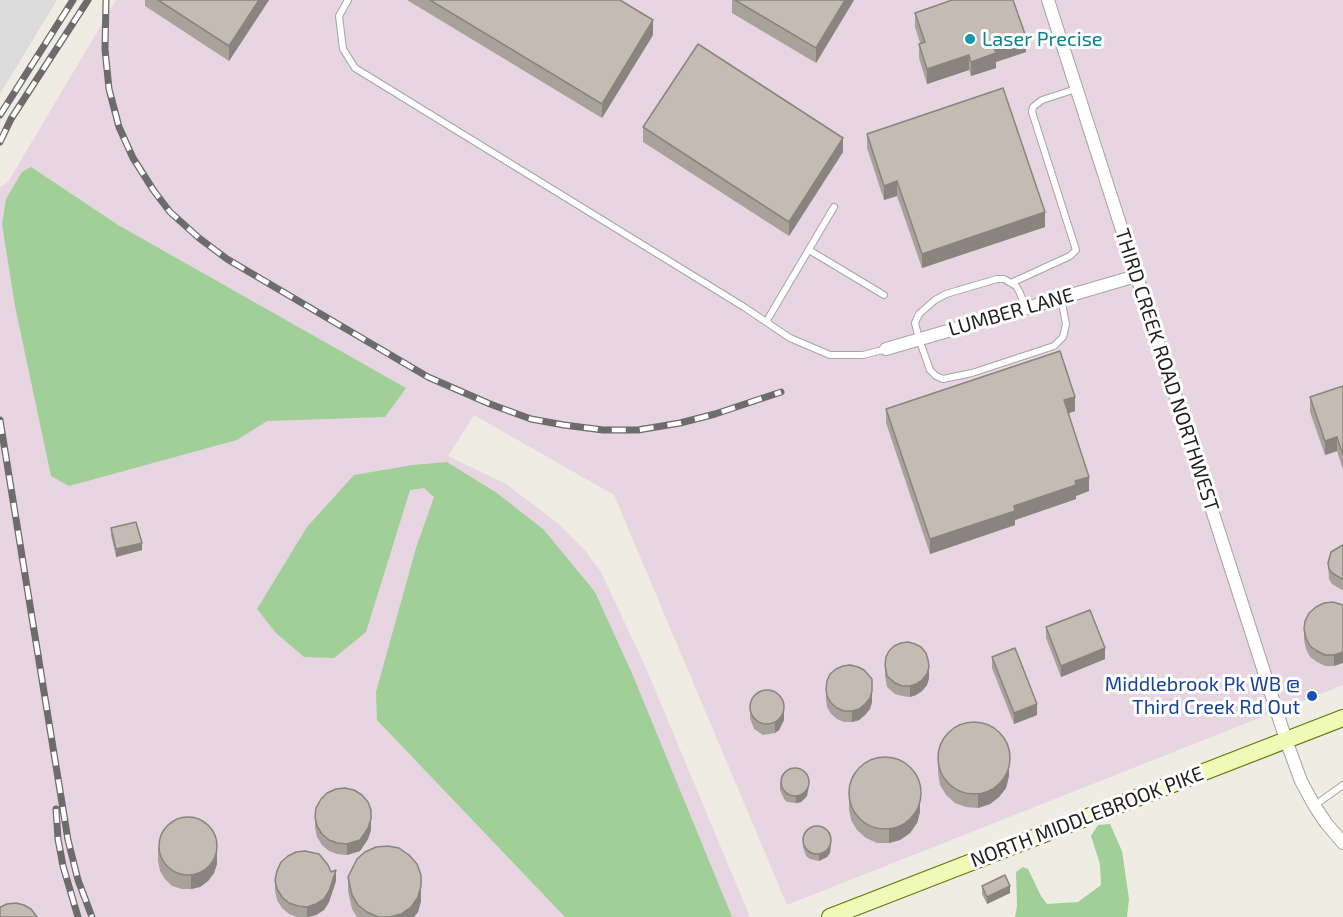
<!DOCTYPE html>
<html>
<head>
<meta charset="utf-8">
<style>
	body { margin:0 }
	canvas { display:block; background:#efede3 }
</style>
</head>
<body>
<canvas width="1343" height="917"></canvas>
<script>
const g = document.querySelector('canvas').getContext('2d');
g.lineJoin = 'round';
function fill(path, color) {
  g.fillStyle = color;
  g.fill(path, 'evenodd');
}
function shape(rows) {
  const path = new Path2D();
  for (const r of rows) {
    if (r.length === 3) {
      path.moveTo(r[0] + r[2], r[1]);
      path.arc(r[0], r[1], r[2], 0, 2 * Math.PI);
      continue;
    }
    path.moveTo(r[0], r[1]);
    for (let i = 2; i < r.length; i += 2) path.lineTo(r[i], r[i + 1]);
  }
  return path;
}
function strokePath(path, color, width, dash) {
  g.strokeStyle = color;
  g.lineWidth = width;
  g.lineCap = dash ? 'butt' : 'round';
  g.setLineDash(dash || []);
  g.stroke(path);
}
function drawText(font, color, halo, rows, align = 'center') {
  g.font = font + ' "Exo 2",sans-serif';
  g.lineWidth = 6;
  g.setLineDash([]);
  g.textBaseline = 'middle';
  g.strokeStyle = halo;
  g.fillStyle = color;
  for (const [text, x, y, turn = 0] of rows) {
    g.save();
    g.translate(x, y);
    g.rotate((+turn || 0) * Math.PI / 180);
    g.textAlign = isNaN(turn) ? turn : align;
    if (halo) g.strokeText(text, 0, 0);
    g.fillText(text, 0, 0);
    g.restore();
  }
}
const residential = shape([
	[0,0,57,0,0,94]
]);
const industrial = shape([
	[116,0,1343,0,1343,685,787,905,614,495,474,415,448,456,506,484,559,524,584,549,601,572,646,668,750,917,0,917,0,187,8,182]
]);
const forest = shape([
	[31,167,118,225,406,388,385,417,267,421,237,440,69,486,51,476,15,306,2,224,6,199,22,172],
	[447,462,497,493,544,530,595,592,634,678,732,917,565,917,377,720,376,692,416,548,434,497,424,488,410,490,366,632,334,658,304,657,276,633,257,609,307,527,354,475,413,465],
	[1110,824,1122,851,1129,899,1127,917,1015,917,1017,906,1016,872,1023,867,1028,869,1041,896,1047,904,1078,902,1101,885,1100,864,1091,836,1098,825]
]);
const service = shape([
	[348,0,339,16,343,49,355,68,744,307,790,338,830,355,863,355,886,349],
	[809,250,884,295],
	[1011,283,1070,256,1076,250,1032,112,1033,107,1042,100,1076,89],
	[1026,308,1019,291,1016,286,1004,279,997,279,946,294,935,300,919,314,915,323,919,339,930,370,936,376,943,379,972,373,1054,346,1063,337,1066,324,1061,298],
	[766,322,834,207],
	[1315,805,1343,785]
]);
const minor = shape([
	[1048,0,1286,740,1301,781,1314,805,1326,823,1343,843],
	[886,349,1136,276]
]);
const secondary = shape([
	[830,917,1343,718]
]);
const rail = shape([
	[106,0,105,49,109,89,119,127,133,158,154,191,170,212,199,238,227,259,428,377,490,404,531,419,564,425,603,430,638,430,680,423,715,414,781,392],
	[0,115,73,0],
	[0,142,11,119,88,0],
	[0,420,68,840,78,880,92,917],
	[56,809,58,839,63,866,78,917]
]);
const wall = shape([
	[145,0,269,0,229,61,145,6],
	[407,0,620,0,653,35,602,118],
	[732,0,854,0,816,63,732,13],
	[915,13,1026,52,996,62,996,68,971,76,969,70,927,84,919,58,919,44,920,43,915,27],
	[643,127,843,152,789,236,643,142],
	[867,134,1045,227,922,268,897,196,884,200,867,148],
	[1343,386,1343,470,1337,451,1325,455,1310,412,1310,397],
	[886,409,1075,411,1068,413,1089,491,1076,496,1076,499,1015,520,1015,525,930,554,886,423],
	[111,528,142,550,116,557,111,535],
	[1343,545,1343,590,1342,590,1332,584,1329,579,1328,563],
	[1341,604,1334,666,1325,666,1317,662,1310,657,1306,649,1304,640,1304,629],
	[1046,627,1105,659,1061,677,1046,638],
	[992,657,1037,715,1014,724,992,668],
	[885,665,929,678,927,685,922,691,916,695,910,697,902,696,895,694,887,687,885,676],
	[826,689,872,702,870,709,865,715,859,720,852,722,844,722,837,719,831,714,827,707,826,700],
	[750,707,784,720,779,730,775,733,763,735,754,729,750,718],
	[938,759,1009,776,1006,788,999,797,990,804,978,808,966,807,955,803,946,795,940,785,938,773],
	[780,783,809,787,807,796,801,802,796,803,787,802,784,799,780,790],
	[849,794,920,812,917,823,910,833,900,840,889,843,877,843,866,838,857,830,851,820,849,809],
	[315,817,371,830,368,839,360,851,347,855,337,854,329,851,322,845,317,837,315,828],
	[803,840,831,844,830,853,827,857,819,861,810,859,806,856,803,847],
	[158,847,217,864,214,873,208,881,200,887,191,889,182,889,172,886,165,879,160,871,158,861],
	[331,872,336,881,329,902,324,910,316,915,309,917,297,917,289,914,282,908,277,900,275,891,275,880],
	[348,877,421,901,418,912,414,917,357,917,352,909,348,891],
	[982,886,1010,893,987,904,982,894]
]);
const shadedWall = shape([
	[259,0,269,0,229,61,229,46],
	[845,0,854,0,816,63,816,48],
	[653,20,653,35,602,118,602,104],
	[1026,37,1026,52,996,62,996,68,971,76,971,62,994,48],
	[969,55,969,70,927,84,927,69],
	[843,138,843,152,789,236,789,222],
	[897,181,897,196,884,200,884,186],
	[1045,212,1045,227,922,268,922,254],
	[1075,397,1075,411,1064,415,1064,400],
	[1337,437,1337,451,1325,455,1325,441],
	[1089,477,1089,491,1076,496,1076,499,1015,520,1015,525,930,554,930,539,1075,481],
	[142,543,142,550,116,557,116,549],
	[1105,648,1105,659,1061,677,1061,666],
	[1343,652,1343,663,1334,666,1334,655],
	[929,667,929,678,927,685,922,691,916,695,910,697,910,686],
	[872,691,872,702,870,709,865,715,859,720,852,722,852,711],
	[1037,704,1037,715,1014,724,1014,713],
	[784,709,784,720,779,730,775,733,775,722],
	[1009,762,1009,776,1006,788,999,797,990,804,978,808,978,793],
	[809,779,807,796,801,802,796,803,796,796],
	[920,798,920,812,917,823,910,833,900,840,889,843,889,829],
	[371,819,371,830,368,839,360,851,347,855,347,844],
	[831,837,830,853,827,857,819,861,819,854],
	[217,850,217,864,214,873,208,881,200,887,191,889,191,875],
	[336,870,336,881,329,902,324,910,316,915,307,917,307,907],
	[421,886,421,901,418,912,414,917,390,917],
	[1010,886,1010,893,987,904,987,897]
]);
const building = shape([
	[158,0,259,0,229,46,158,0],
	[430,0,620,0,653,20,602,104,430,0],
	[735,0,845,0,816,48,735,0],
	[952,0,1013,0,1026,37,994,48,996,53,971,62,969,55,927,69,919,44,925,42,915,13,952,0],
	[698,44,843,138,789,222,643,127,698,44],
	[1003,88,1045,212,922,254,897,181,884,186,867,134,1003,88],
	[1060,351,1075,397,1064,400,1089,477,1075,481,1076,485,1014,506,1015,511,930,539,886,409,1060,351],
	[1343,386,1343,455,1337,437,1325,441,1310,397,1343,386],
	[136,522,142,543,116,549,111,528,136,522],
	[1343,545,1343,579,1342,579,1332,573,1329,569,1328,563,1331,552,1341,546,1343,545],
	[1333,602,1343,605,1343,652,1334,655,1325,655,1317,651,1310,646,1306,638,1304,629,1305,621,1309,613,1316,607,1324,603,1333,602],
	[1090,610,1105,648,1061,666,1046,627,1090,610],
	[908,642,915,644,921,647,926,653,928,660,929,667,927,674,922,680,916,684,910,686,902,686,895,683,887,676,885,665,886,657,889,651,894,646,901,643,908,642],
	[1015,648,1037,704,1014,713,992,657,1015,648],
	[850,665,858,667,864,670,872,679,872,691,870,698,865,704,859,709,852,711,844,711,837,708,831,703,827,696,826,689,827,681,830,674,836,669,843,666,850,665],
	[767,707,17],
	[974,758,36],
	[885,793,36],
	[795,782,14],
	[345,788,354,790,362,795,368,802,371,810,371,819,368,828,360,840,347,844,337,843,329,840,322,834,317,826,315,817,316,808,321,799,327,793,336,789,345,788],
	[188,846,29],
	[817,840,14],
	[388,846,399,848,409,855,417,864,421,875,421,886,418,897,411,907,401,914,390,917,378,917,367,912,358,905,352,895,348,877,357,859,365,852,376,847,388,846],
	[305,851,319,854,328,865,331,872,336,870,329,891,324,899,316,904,307,907,298,906,289,903,282,897,277,889,275,880,277,871,281,862,288,856,296,852,305,851],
	[1005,875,1010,886,987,897,982,886,1005,875],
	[16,903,24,905,31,909,37,917,0,917,0,907,7,904,16,903]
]);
const markers = [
	[970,39,6,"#0f9aa8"],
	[1312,696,6,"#1a4fb4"]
];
const cultureNames = [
	["Laser Precise",982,39]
];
const streetNames = [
	["LUMBER LANE",1011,312,-16],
	["THIRD CREEK ROAD NORTHWEST",1167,370,72],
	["NORTH MIDDLEBROOK PIKE",1087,817,-21]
];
const transitNames = [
	["Middlebrook Pk WB @",1300,684],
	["Third Creek Rd Out",1300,707]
];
fill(residential, '#dcdbdb');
fill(industrial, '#e8d5e2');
fill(forest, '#a0cf97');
strokePath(service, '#a5a5a5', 8);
strokePath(minor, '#a5a5a5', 14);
strokePath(secondary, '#5a7603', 18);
strokePath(service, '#fff', 6);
strokePath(minor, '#fff', 12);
strokePath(secondary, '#eefab6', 16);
strokePath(rail, '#6c6c6c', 7);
strokePath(rail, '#fff', 4.5, [14]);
fill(wall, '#a9a29a');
fill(shadedWall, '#89847d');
fill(building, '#c4bcb3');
strokePath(building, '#89847d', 1.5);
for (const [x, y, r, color] of markers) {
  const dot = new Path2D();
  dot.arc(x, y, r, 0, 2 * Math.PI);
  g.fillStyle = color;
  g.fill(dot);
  strokePath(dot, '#fff', 2);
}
drawText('20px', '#0d838f', '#fff', cultureNames, 'left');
drawText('20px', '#1e1e1e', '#fff', streetNames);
drawText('20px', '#164399', '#fff', transitNames, 'right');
</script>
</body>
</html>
